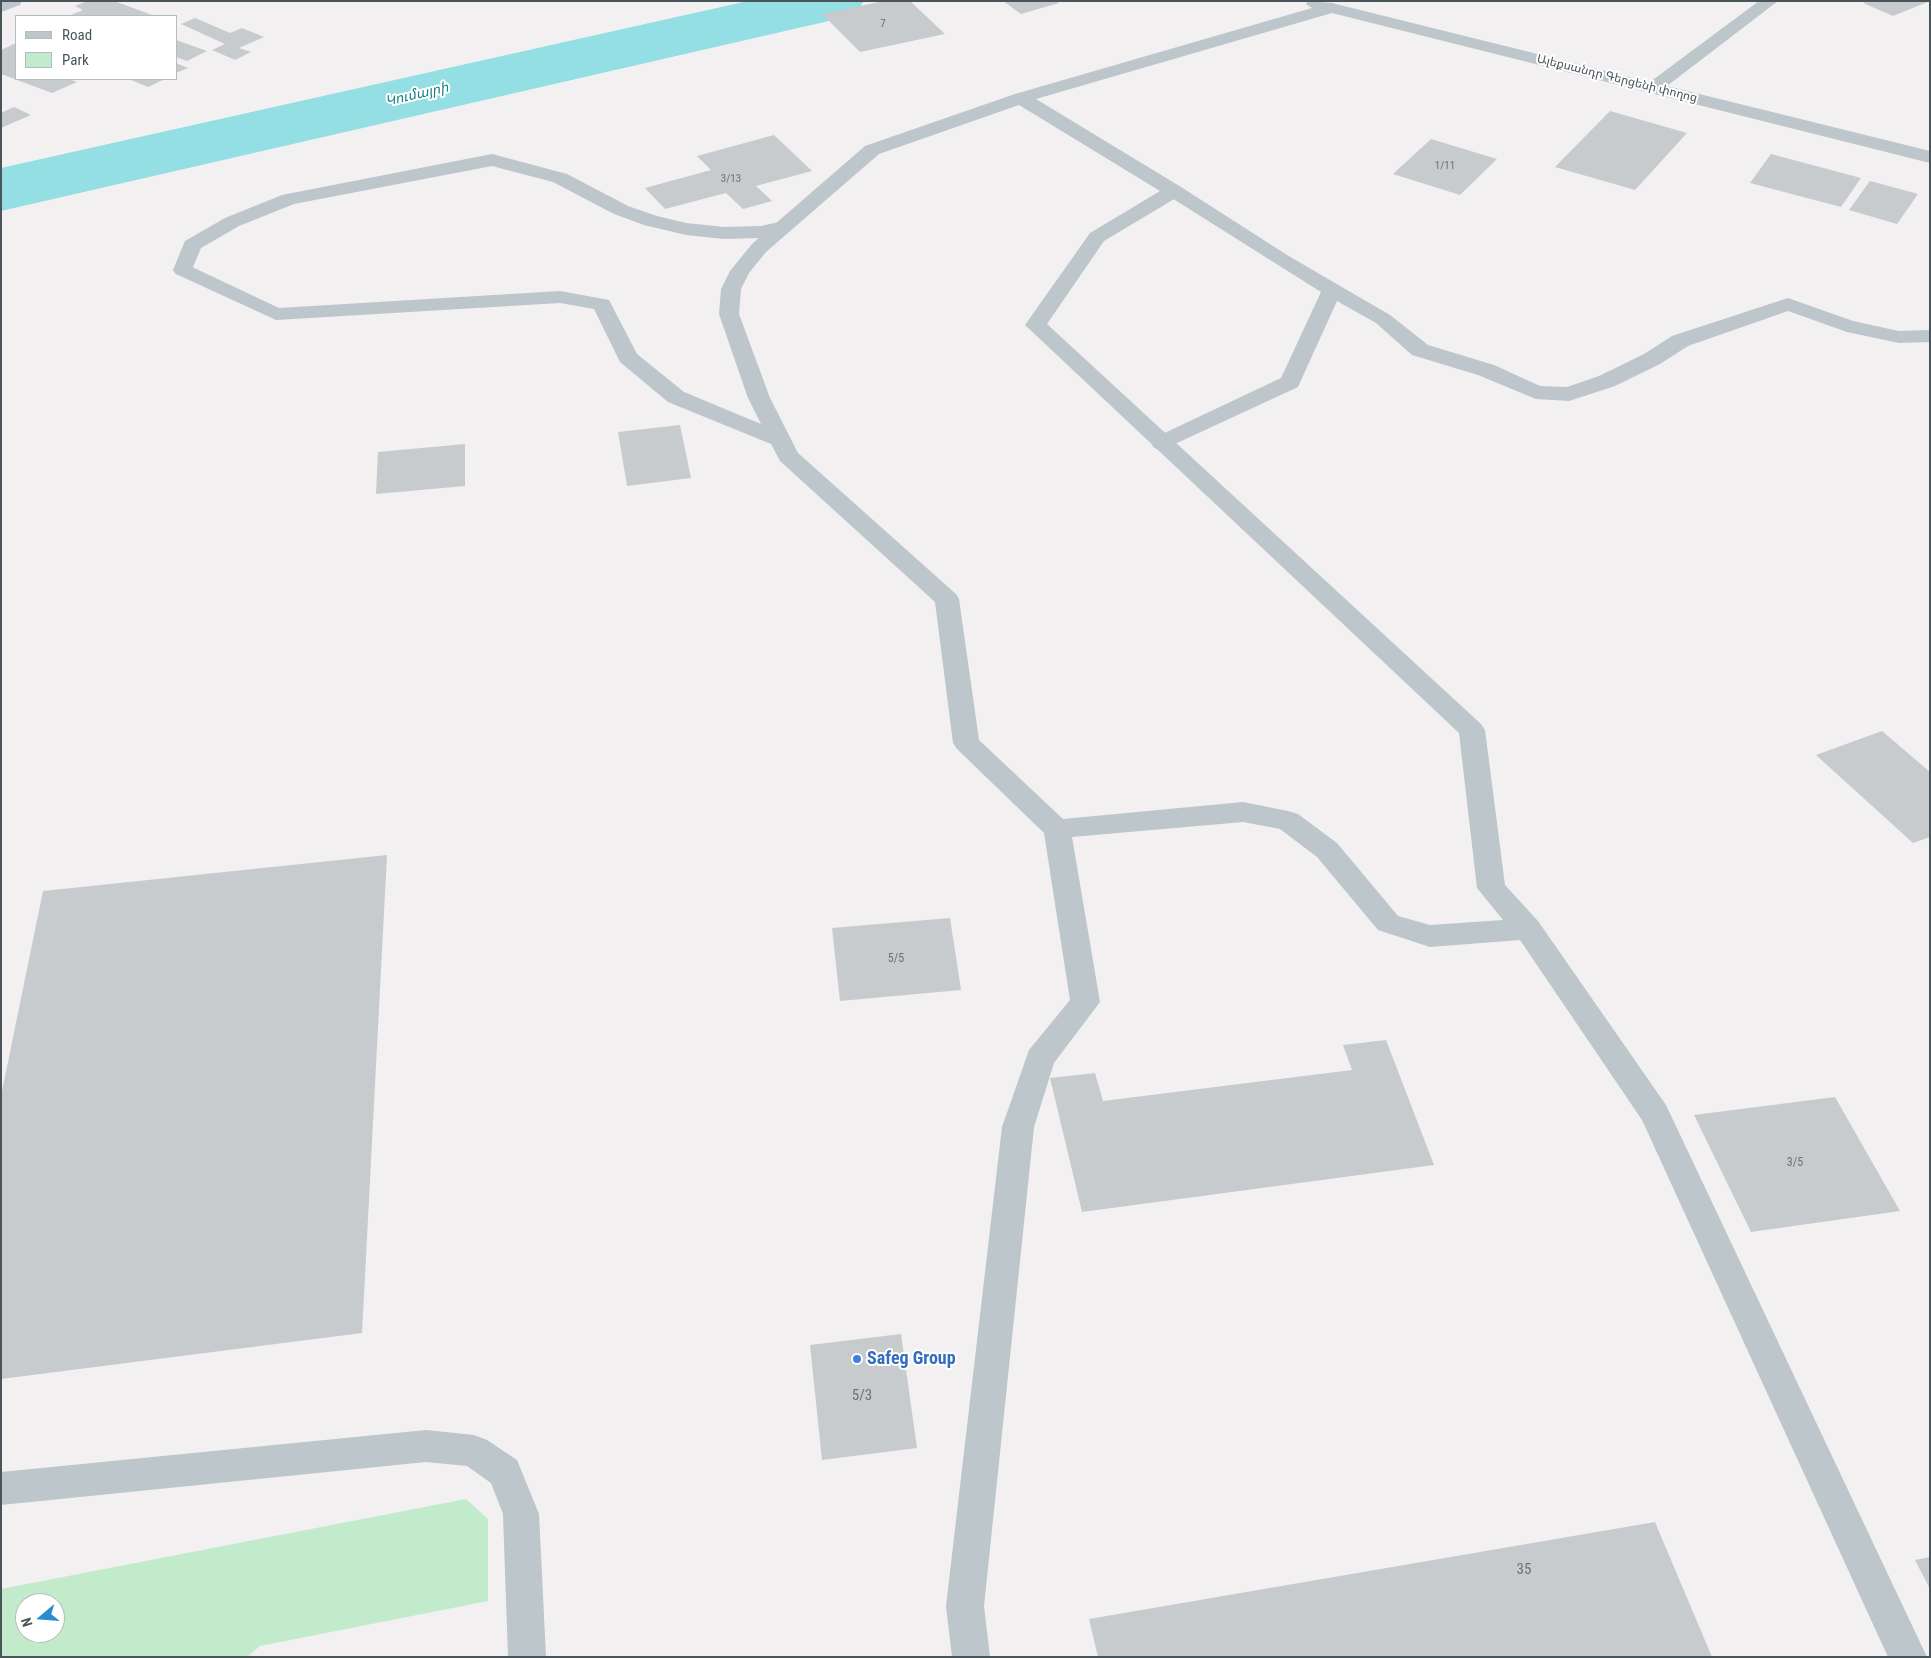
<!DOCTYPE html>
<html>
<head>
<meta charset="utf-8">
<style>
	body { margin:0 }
	#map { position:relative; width:1931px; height:1658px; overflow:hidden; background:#f2f0f0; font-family:"Roboto Condensed",sans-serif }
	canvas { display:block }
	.frame { position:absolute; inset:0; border:2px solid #49555b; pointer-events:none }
	.legend { position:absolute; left:15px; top:15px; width:162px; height:65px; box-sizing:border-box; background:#fff; border:1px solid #b6bbbd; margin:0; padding:6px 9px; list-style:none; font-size:15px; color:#49555b }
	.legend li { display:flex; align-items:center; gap:10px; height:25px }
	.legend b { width:25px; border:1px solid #b6bbbd }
	.north { position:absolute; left:15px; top:1593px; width:50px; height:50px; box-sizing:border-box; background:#fff; border:1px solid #b6bbbd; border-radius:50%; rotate:252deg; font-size:14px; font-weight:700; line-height:20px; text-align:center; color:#49555b }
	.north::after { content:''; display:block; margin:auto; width:18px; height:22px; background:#2a8bd1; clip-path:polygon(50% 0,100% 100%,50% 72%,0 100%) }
</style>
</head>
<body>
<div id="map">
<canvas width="1931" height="1658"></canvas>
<div class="frame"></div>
<ul class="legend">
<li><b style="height:6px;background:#bcc6cb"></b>Road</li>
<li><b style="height:14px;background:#c2ebcc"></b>Park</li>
</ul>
<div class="north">N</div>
</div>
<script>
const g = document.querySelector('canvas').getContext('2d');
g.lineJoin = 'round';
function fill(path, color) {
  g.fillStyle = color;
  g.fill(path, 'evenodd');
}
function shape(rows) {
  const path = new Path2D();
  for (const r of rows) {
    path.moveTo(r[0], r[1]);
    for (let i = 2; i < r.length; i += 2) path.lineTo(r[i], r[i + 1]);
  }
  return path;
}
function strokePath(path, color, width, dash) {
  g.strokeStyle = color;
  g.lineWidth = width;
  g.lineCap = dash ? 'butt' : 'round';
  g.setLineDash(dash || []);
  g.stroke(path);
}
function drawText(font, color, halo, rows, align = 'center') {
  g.font = font + ' "Roboto Condensed","Noto Sans Armenian",sans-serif';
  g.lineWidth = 4;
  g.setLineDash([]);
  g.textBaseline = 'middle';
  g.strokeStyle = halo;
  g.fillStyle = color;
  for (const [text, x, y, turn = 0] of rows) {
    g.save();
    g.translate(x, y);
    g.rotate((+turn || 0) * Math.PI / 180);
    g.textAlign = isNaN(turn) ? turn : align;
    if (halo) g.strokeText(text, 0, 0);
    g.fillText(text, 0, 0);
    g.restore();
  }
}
const green = shape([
	[466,1499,488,1519,488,1601,260,1646,247,1657,1,1657,1,1589],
	[25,1603,55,1603,55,1633,25,1633]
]);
const river = shape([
	[748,1,864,1,855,14,833,20,1,211,1,168,748,1]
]);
const building = shape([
	[87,1,114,1,155,16,68,16,83,10,75,6],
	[884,1,910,1,945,34,860,52,822,14],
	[1003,1,1056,1,1059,3,1021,14],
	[1868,1,1930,1,1893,16,1863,3],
	[195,18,230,33,242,28,264,37,239,48,251,52,235,60,212,50,225,44,181,24],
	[176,40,207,51,187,61,176,57],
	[16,43,16,79,69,79,77,82,52,93,1,74,1,50],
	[176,63,188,68,176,73],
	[133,79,165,79,148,87,131,80],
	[14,107,31,115,1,128,1,113],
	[1610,111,1687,133,1635,190,1555,167],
	[774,135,812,171,756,186,772,201,743,209,726,193,665,209,645,188,711,170,697,156],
	[1431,139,1497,159,1460,195,1393,174],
	[1771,154,1861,178,1841,207,1750,183],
	[1870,181,1918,194,1897,224,1849,210],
	[680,425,691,478,627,486,618,432],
	[465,444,465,486,376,494,378,452],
	[1882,731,1930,772,1930,837,1913,843,1816,755],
	[387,855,362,1333,1,1379,1,1096,43,891],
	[950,918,961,990,840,1001,832,928],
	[1386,1040,1434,1165,1082,1212,1050,1078,1095,1073,1103,1101,1352,1070,1343,1045],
	[1835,1097,1900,1211,1751,1232,1694,1115],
	[901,1334,917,1448,822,1460,810,1345],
	[1655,1522,1712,1657,1098,1657,1089,1619],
	[1930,1557,1930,1589,1915,1560]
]);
const lane = shape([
	[492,154,567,174,628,206,657,216,686,223,724,227,761,226,783,221,790,223,793,227,790,231,761,238,724,239,686,235,644,225,614,214,553,182,492,166,294,204,239,226,201,248,190,274,183,276,176,274,173,270,185,241,225,218,282,195,492,154],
	[1174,185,1181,187,1287,255,1390,315,1428,345,1494,365,1540,386,1567,387,1599,376,1644,354,1672,336,1788,298,1853,321,1899,331,1930,330,1930,342,1899,343,1847,332,1788,311,1688,346,1660,364,1615,386,1569,401,1536,399,1478,375,1412,355,1376,323,1337,301,1298,387,1162,450,1154,448,1151,443,1154,438,1281,378,1321,292,1167,195,1164,191,1167,187,1174,185],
	[426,1430,474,1435,487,1440,517,1460,539,1514,546,1657,508,1657,503,1514,491,1483,467,1466,426,1462,1,1505,1,1472,426,1430]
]);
const street = shape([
	[1,1,22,1,20,5,1,12,1,1],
	[1308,1,1332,3,1650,82,1759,1,1778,1,1667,86,1930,151,1930,163,1332,13,1036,99,1181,187,1184,191,1181,195,1104,241,1047,324,1481,724,1485,730,1505,885,1538,921,1666,1105,1927,1657,1888,1657,1642,1120,1520,940,1430,947,1378,930,1317,857,1280,829,1243,822,1072,837,1100,1002,1054,1063,1034,1127,984,1606,990,1657,952,1657,946,1606,1002,1127,1029,1050,1070,1000,1044,833,957,749,953,743,935,602,780,461,771,444,668,402,620,362,594,309,560,303,276,320,176,274,173,270,176,266,183,264,190,266,279,308,560,291,609,300,637,354,684,392,761,424,748,398,719,314,721,289,730,271,752,244,865,146,1015,94,1312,8,1306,4,1308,1],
	[1019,105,1160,191,1090,233,1025,325,1459,733,1477,888,1503,920,1430,925,1398,916,1337,843,1298,814,1288,811,1243,802,1063,819,979,740,959,599,956,594,798,453,770,398,739,314,741,289,749,273,766,252,879,154,1019,105]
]);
const markers = [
	[857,1359,5,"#3f7fe0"]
];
const farNumbernames = [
	["7",883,24],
	["1/11",1445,166],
	["3/13",731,179]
];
const farStreetnames = [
	["Ալեքսանդր Գերցենի փողոց",1617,79,14]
];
const numberNames = [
	["5/5",896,959],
	["3/5",1795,1163]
];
const farWaternames = [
	["Կումայրի",417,95,-13]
];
const nearNumbernames = [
	["5/3",862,1396],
	["35",1524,1570]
];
const nearShopnames = [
	["Safeg Group",867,1359]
];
fill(green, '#c2ebcc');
fill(river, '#93dfe4');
fill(building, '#c7cbce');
fill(lane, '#bcc6cb');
fill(street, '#bcc6cb');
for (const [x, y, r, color] of markers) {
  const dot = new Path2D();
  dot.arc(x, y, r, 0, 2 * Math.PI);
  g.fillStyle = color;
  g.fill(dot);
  strokePath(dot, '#fff', 2);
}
drawText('11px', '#687278', null, farNumbernames);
drawText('12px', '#49555b', '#fff', farStreetnames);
drawText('12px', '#687278', null, numberNames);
drawText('italic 14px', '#198188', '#fff', farWaternames);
drawText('15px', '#687278', null, nearNumbernames);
drawText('bold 18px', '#366cbe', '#fff', nearShopnames, 'left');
</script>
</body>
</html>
